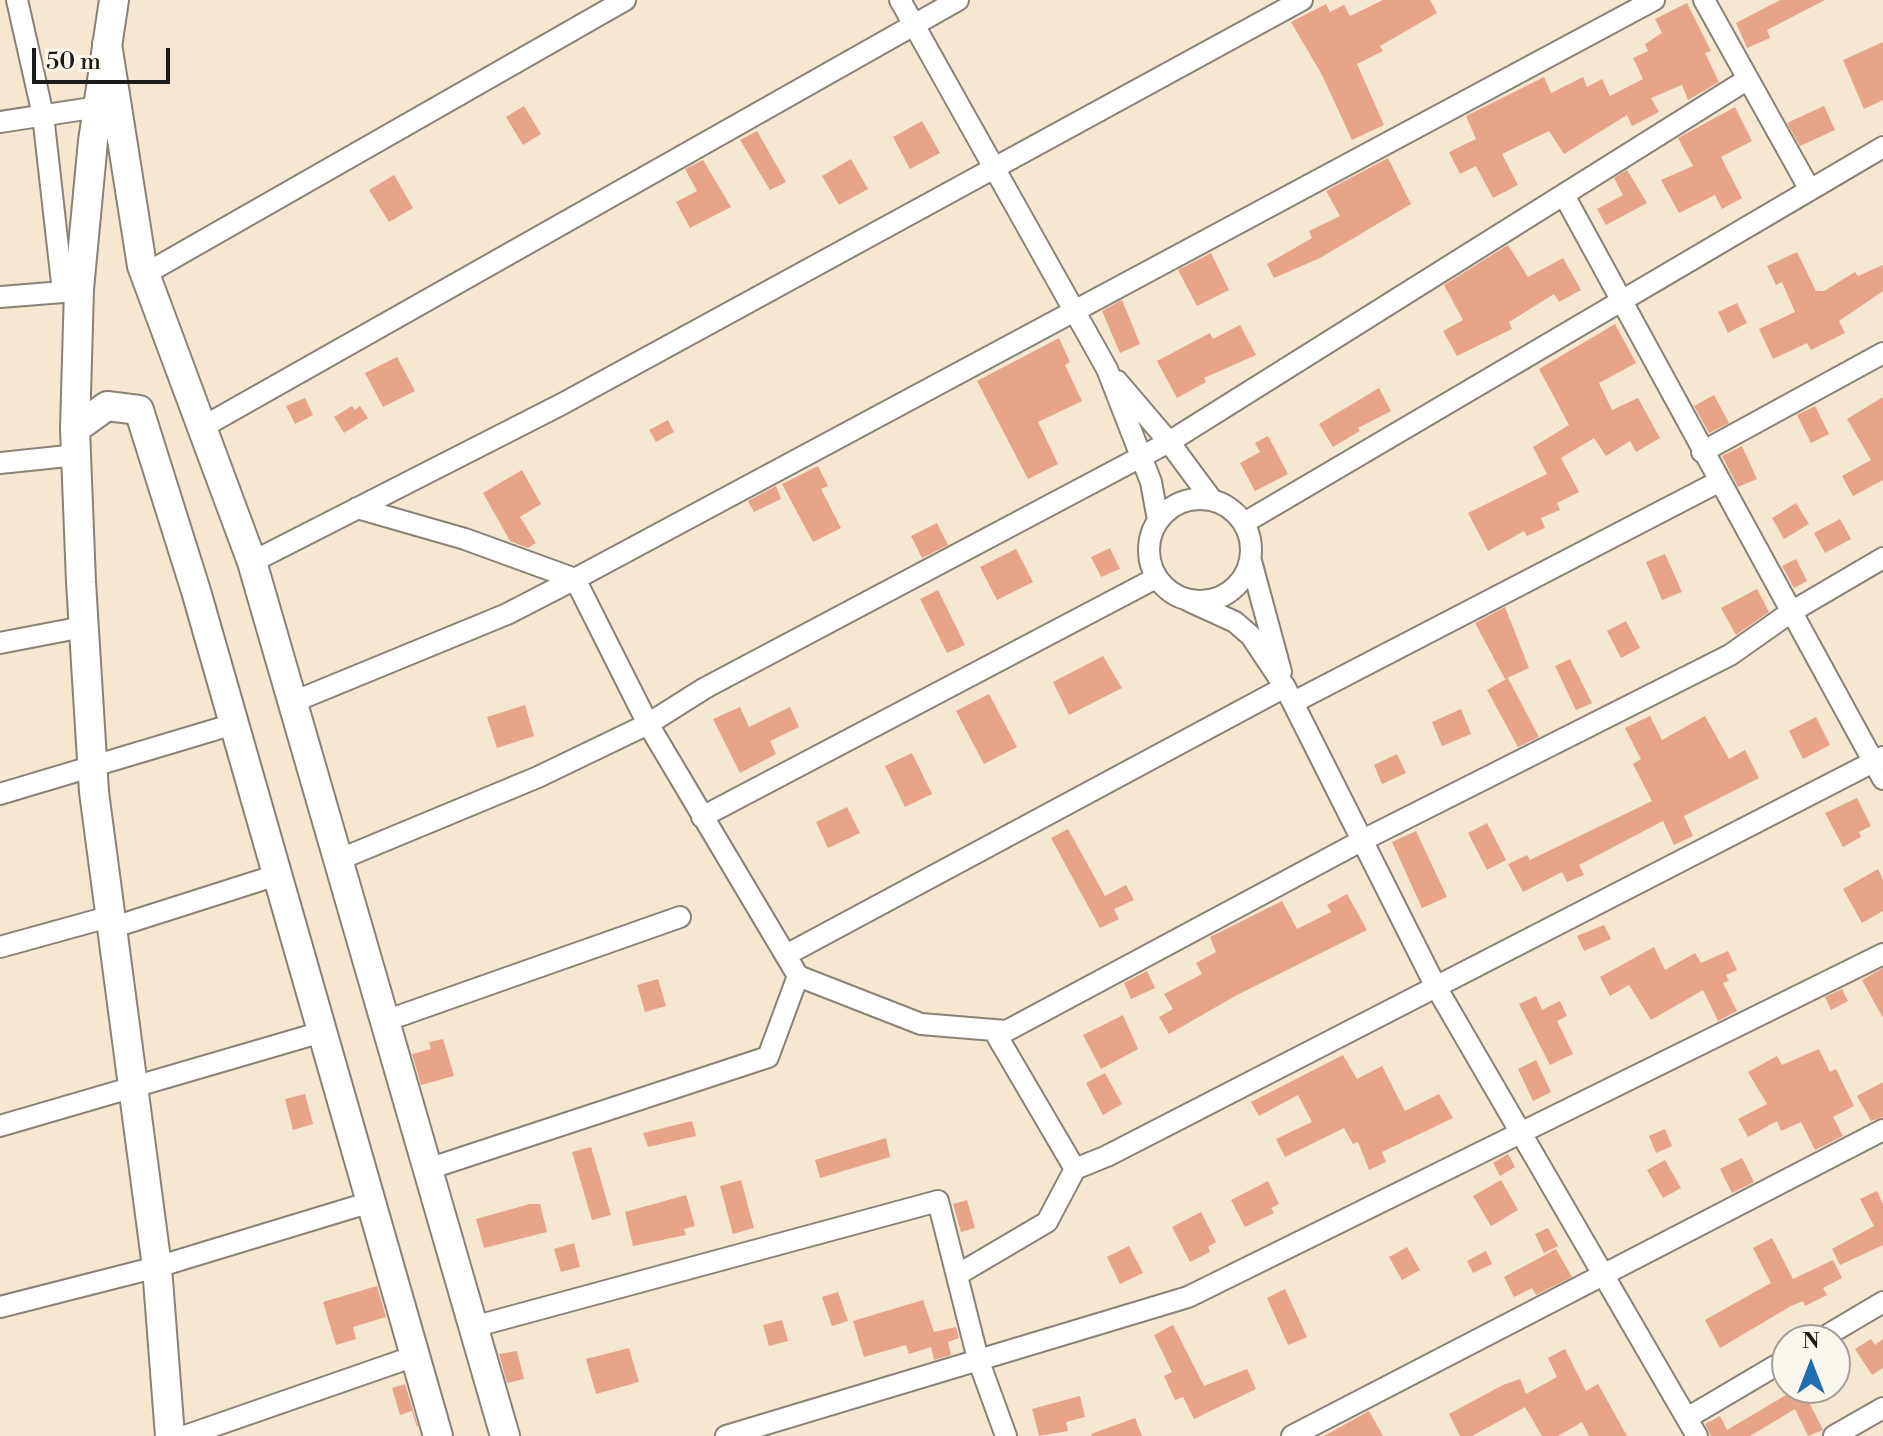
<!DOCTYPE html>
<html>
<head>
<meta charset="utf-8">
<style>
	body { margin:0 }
	#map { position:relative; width:1883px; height:1436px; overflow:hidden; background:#f6e7d1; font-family:"Libre Bodoni",serif }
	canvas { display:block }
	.north { position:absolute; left:1771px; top:1324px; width:80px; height:80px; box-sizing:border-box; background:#fbf7ec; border:2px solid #a29f99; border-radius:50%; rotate:0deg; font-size:22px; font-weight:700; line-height:32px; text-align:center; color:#1c1c1c }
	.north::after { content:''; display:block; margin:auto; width:28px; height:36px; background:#1f6fb2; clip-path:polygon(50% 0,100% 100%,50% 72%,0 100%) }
	.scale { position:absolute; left:32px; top:48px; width:138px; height:36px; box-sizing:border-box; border:4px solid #1c1c1c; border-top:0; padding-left:10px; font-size:24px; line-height:28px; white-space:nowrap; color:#1c1c1c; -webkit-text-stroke:6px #fbf7ec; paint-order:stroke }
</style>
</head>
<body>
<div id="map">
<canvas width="1883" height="1436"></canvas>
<div class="north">N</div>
<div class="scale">50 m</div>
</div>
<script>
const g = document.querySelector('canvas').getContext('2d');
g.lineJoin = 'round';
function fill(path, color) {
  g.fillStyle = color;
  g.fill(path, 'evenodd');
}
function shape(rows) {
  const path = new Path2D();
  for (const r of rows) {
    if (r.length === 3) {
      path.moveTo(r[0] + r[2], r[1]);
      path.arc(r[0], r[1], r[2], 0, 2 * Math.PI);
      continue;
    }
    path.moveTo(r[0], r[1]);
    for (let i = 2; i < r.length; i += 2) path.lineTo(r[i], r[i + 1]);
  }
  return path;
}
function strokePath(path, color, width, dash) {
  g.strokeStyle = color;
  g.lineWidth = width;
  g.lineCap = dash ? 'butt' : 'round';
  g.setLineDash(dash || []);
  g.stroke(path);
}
const building = shape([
	[1383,0,1430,0,1437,13,1380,46,1383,51,1357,64,1384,125,1352,140,1322,75,1291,22,1326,4,1330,12,1344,5,1350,16],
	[1780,0,1825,0,1767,30,1770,38,1747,48,1736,23],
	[1687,3,1711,51,1705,53,1719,82,1688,100,1682,85,1651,98,1659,112,1632,126,1627,115,1564,154,1549,131,1502,154,1518,185,1493,198,1476,166,1460,174,1449,152,1476,139,1466,116,1544,77,1551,93,1583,77,1587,87,1602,79,1610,96,1643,79,1633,58,1648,51,1645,44,1662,33,1655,19],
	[1883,42,1883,100,1864,109,1843,60],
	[524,106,541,134,523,145,506,117],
	[1824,106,1835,130,1800,146,1787,123],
	[1735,107,1752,141,1721,157,1742,198,1722,209,1715,195,1679,213,1661,180,1693,166,1678,138],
	[922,121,940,153,910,169,893,137],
	[757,131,786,182,770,190,740,140],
	[1388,158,1411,204,1320,258,1274,278,1267,264,1312,238,1309,231,1340,216,1326,191],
	[851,159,868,189,839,205,822,176],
	[703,160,731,207,690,228,676,202,697,191,685,169],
	[1627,170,1647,203,1606,225,1597,209,1623,195,1614,178],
	[394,175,413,208,389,222,369,190],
	[1508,245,1528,277,1563,258,1581,290,1559,302,1554,294,1509,322,1512,329,1457,356,1443,331,1463,320,1444,285],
	[1797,252,1816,291,1824,291,1855,272,1858,276,1883,265,1883,291,1839,321,1845,333,1811,350,1807,343,1773,359,1759,329,1795,312,1782,282,1776,285,1767,266],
	[1211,253,1229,290,1197,306,1178,270],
	[1122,300,1140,344,1120,353,1102,311],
	[1737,303,1747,323,1728,333,1718,312],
	[1615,324,1636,363,1599,383,1612,410,1638,398,1660,438,1636,452,1630,441,1606,456,1594,438,1561,458,1579,492,1557,503,1560,510,1541,518,1545,528,1527,536,1524,531,1488,551,1468,513,1547,474,1533,447,1569,425,1539,369],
	[1240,325,1256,355,1204,378,1206,382,1177,398,1157,361,1210,333,1213,339],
	[1059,338,1070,362,1065,365,1082,401,1038,422,1058,464,1028,479,977,381],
	[397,357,415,391,383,407,365,373],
	[1379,388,1391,411,1358,428,1360,431,1333,447,1319,424],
	[1714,395,1729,423,1709,433,1694,406],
	[1883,397,1883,480,1853,496,1842,476,1871,460,1847,419],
	[305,398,313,415,295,424,286,406],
	[352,406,355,410,360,406,368,418,344,433,334,417],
	[1815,406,1829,434,1811,443,1797,415],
	[668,420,674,432,656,442,649,430],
	[1268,436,1288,474,1255,491,1240,463,1260,452,1255,443],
	[1742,446,1757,479,1738,487,1722,456],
	[818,466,828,486,821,489,841,528,813,542,782,484],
	[522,470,541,504,520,517,536,543,528,548,510,541,483,493],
	[776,486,781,499,754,512,748,501],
	[1796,503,1809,524,1784,539,1772,518],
	[1840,519,1851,539,1825,553,1814,533],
	[937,523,948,545,922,558,911,536],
	[1110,548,1120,569,1101,577,1091,557],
	[1016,549,1033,582,997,600,980,567],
	[1665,554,1682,592,1662,600,1646,562],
	[1796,559,1807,581,1794,588,1782,566],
	[1757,589,1769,612,1736,635,1721,608],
	[938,590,965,645,947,653,920,599],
	[1505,607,1529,668,1505,679,1475,623],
	[1626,621,1640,648,1621,658,1607,631],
	[1103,656,1122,688,1069,715,1053,682],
	[1570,659,1592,703,1576,710,1555,666],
	[1508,678,1539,737,1518,747,1487,690],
	[989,694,1017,747,984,764,956,711],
	[525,705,534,736,497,748,487,717],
	[740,707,749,727,790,707,799,727,770,741,776,754,740,773,713,719],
	[1461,709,1471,734,1442,746,1432,722],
	[1650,716,1662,740,1705,716,1729,759,1745,750,1759,778,1684,816,1693,836,1674,845,1663,821,1579,865,1584,875,1567,882,1562,872,1523,892,1508,864,1527,855,1530,860,1652,801,1633,764,1641,759,1625,728],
	[1816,717,1830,745,1803,759,1789,731],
	[912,753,932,794,905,807,885,766],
	[1397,754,1406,773,1382,784,1374,765],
	[1857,798,1871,826,1859,832,1861,837,1843,847,1825,813],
	[847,807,860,833,828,848,816,822],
	[1487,823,1506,860,1487,870,1468,833],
	[1068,829,1105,896,1126,885,1134,900,1114,909,1119,919,1100,928,1051,838],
	[1416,831,1447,897,1422,908,1392,842],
	[1878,869,1883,880,1883,911,1862,923,1843,889],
	[1347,894,1367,930,1237,995,1169,1034,1159,1017,1173,1009,1164,994,1202,974,1196,963,1216,952,1210,937,1282,901,1297,929,1331,912,1327,905],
	[1604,925,1611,939,1584,951,1577,936],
	[1654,947,1665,970,1695,953,1701,963,1728,951,1737,970,1726,975,1729,981,1723,983,1737,1011,1718,1021,1703,990,1651,1020,1629,985,1610,996,1600,977],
	[1883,968,1883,1018,1862,980],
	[1147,971,1155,988,1131,999,1124,983],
	[658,979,666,1006,645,1012,637,985],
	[1842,989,1848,1001,1831,1010,1825,997],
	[1536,996,1542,1010,1560,1001,1567,1016,1557,1021,1573,1054,1550,1065,1519,1004],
	[1123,1015,1138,1049,1101,1069,1083,1035],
	[443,1039,454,1076,421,1085,412,1054,431,1049,429,1042],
	[1819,1049,1830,1072,1836,1069,1854,1106,1833,1117,1843,1136,1815,1150,1801,1122,1781,1131,1777,1121,1748,1137,1738,1119,1767,1104,1748,1072,1777,1056,1782,1065],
	[1343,1055,1357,1079,1382,1066,1405,1111,1439,1094,1453,1118,1382,1152,1386,1162,1369,1170,1358,1142,1353,1144,1344,1128,1285,1157,1276,1139,1312,1122,1298,1095,1259,1116,1251,1102],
	[1536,1060,1551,1092,1533,1101,1518,1069],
	[1105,1073,1122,1104,1103,1115,1086,1083],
	[1883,1082,1883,1117,1871,1121,1857,1096],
	[305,1094,313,1124,293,1130,285,1099],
	[692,1121,696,1136,648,1147,643,1133],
	[1665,1129,1672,1146,1656,1153,1649,1136],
	[886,1138,890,1157,820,1178,815,1160],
	[591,1147,611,1215,592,1220,572,1152],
	[1508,1154,1515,1167,1500,1176,1493,1163],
	[1742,1158,1754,1182,1732,1193,1720,1169],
	[1665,1160,1681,1188,1663,1198,1647,1170],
	[741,1180,754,1228,733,1234,720,1186],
	[1501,1180,1518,1210,1491,1226,1473,1196],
	[1268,1181,1279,1204,1271,1208,1274,1213,1245,1227,1231,1200],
	[1877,1191,1883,1204,1883,1245,1840,1265,1832,1249,1874,1226,1860,1199],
	[686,1195,695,1226,684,1229,686,1235,633,1246,625,1212],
	[967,1200,975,1228,961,1232,953,1204],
	[530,1204,540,1204,547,1232,484,1248,476,1219],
	[1201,1212,1216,1242,1208,1247,1210,1252,1190,1262,1172,1227],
	[1548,1228,1558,1246,1544,1253,1535,1234],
	[1772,1238,1793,1279,1833,1260,1842,1278,1823,1288,1827,1295,1805,1306,1803,1301,1791,1306,1720,1348,1705,1320,1771,1283,1753,1248],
	[574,1243,580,1267,561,1272,554,1249],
	[1129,1246,1143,1273,1120,1284,1107,1257],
	[1407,1247,1420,1270,1402,1280,1389,1257],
	[1556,1249,1572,1277,1536,1295,1532,1288,1514,1297,1504,1277],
	[1486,1251,1492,1264,1473,1273,1467,1261],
	[377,1286,386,1317,353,1327,356,1339,336,1345,323,1302],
	[1285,1289,1307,1337,1288,1345,1267,1298],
	[838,1292,848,1321,832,1326,822,1297],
	[923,1300,934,1332,956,1327,959,1338,948,1342,951,1355,934,1360,931,1347,909,1354,906,1345,864,1357,853,1321],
	[782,1320,788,1341,769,1346,763,1325],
	[1173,1325,1204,1386,1247,1369,1256,1389,1194,1419,1183,1397,1175,1400,1164,1376,1172,1372,1154,1335],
	[1871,1339,1875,1345,1883,1339,1883,1368,1872,1375,1855,1349],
	[629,1348,639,1382,596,1394,586,1359],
	[1565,1349,1586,1391,1598,1384,1627,1436,1589,1436,1582,1422,1558,1436,1542,1436,1525,1407,1472,1436,1460,1436,1449,1414,1503,1385,1520,1379,1526,1394,1557,1377,1548,1358],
	[517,1351,524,1379,507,1383,499,1354],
	[405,1384,418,1426,417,1427,412,1411,400,1415,392,1388],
	[1782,1388,1802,1388,1823,1430,1808,1436,1795,1409,1750,1436,1711,1436,1705,1424,1720,1416,1727,1430,1786,1395],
	[1080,1396,1085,1417,1066,1422,1068,1431,1039,1436,1032,1409],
	[1369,1411,1383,1436,1324,1436],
	[1135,1418,1142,1436,1092,1436,1091,1434]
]);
const minor = shape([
	[17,0,43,115,63,292,79,289],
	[900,0,1107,369,1151,482,1158,520],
	[1704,0,1810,190],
	[0,122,98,107],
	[1565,197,1883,779],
	[145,274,625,0],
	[0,297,63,292],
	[1117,381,1169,442,1212,500],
	[201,428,958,0],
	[1702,452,1883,353],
	[0,463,77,455],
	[1200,550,51],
	[357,508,465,539,575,579,648,724,798,976,921,1024,1006,1031],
	[1244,523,1883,147],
	[1251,561,1281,672],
	[252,562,562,404,1302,0],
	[1189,601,1235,622,1251,636,1285,687,1435,985,1697,1436],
	[0,643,83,627],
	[293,702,507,614,575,579,1654,0],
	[1294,702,1720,481],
	[0,794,234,724],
	[702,817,1156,578],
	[338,860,538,777,648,724,705,688,1169,442,1748,79],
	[114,927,277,875],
	[0,947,112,916],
	[786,955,1285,687],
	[385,1021,680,917],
	[0,1126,322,1032],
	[428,1169,768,1057,798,976],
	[1075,1169,1107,1156,1883,757],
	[957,1275,1047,1222,1075,1169,997,1036,1361,841,1730,655,1791,612,1883,558],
	[0,1307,157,1267,371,1202],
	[473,1327,938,1201,978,1359,1006,1436],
	[1819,1340,1883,1302],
	[1687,1418,1787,1359],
	[185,1436,415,1356],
	[726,1436,1188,1297,1883,954],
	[1292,1436,1883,1130],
	[1834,1436,1883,1408]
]);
const secondary = shape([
	[114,0,93,141,79,289,75,429,81,582,94,792,157,1267,170,1436],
	[107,44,142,266,252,562,505,1436],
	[75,429,107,406,139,410,196,591,438,1436]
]);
fill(building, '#e7a488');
strokePath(minor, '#898276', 24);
strokePath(secondary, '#898276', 32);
strokePath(minor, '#fff', 20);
strokePath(secondary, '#fff', 28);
</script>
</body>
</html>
